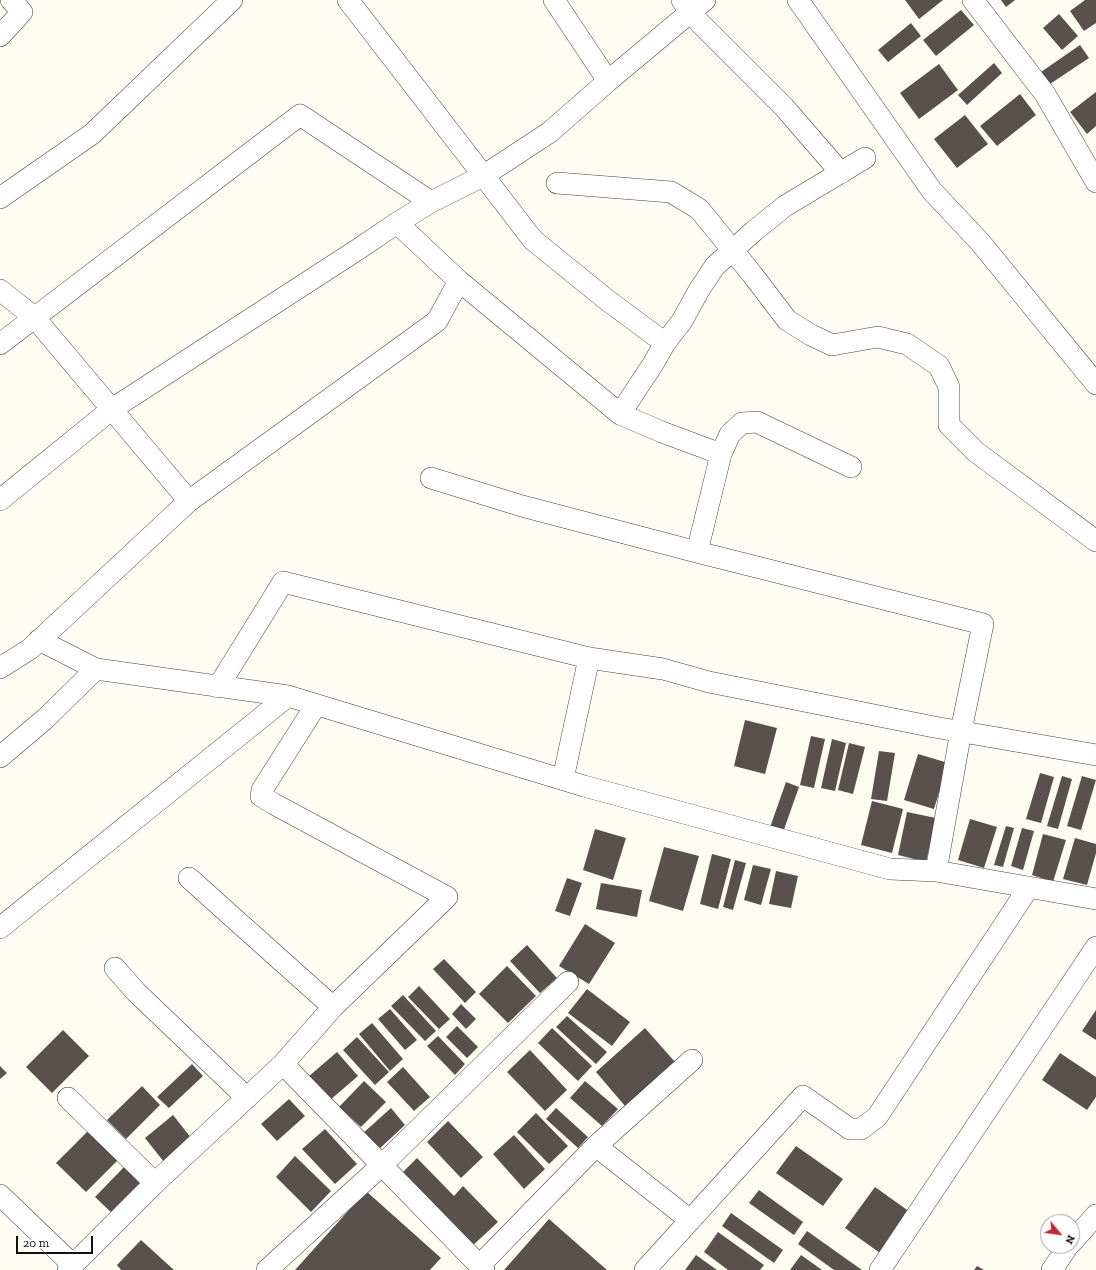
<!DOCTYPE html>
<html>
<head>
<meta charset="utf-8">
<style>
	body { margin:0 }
	#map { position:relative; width:1096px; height:1270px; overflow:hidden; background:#fffcf4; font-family:"Zilla Slab",serif }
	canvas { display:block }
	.north { position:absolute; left:1040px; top:1214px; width:40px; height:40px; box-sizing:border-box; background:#fff; border:1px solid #9f9f9f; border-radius:50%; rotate:119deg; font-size:11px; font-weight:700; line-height:16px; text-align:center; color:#101010 }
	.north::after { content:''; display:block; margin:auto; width:14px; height:18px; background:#be2a34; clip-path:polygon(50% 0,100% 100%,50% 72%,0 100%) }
	.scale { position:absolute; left:16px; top:1236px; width:77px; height:18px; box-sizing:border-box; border:2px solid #101010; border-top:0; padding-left:5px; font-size:12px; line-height:14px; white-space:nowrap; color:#101010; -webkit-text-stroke:3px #fff; paint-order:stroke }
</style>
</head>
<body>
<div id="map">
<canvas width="1096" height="1270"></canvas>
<div class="north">N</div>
<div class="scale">20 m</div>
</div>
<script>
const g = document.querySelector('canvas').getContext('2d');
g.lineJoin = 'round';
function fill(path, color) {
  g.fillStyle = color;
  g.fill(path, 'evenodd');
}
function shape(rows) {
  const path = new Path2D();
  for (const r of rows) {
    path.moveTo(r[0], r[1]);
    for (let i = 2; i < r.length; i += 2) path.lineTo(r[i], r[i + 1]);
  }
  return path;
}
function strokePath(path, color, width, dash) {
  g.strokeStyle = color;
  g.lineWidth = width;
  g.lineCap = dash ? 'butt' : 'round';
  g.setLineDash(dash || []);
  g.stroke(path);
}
const building = shape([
	[905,0,943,0,919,19],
	[1001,0,1015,0,1006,7],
	[1085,0,1096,0,1096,23,1084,31,1070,11],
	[961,10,974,25,936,56,923,40],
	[1059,14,1078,36,1062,50,1043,28],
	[911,23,921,36,888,62,878,50],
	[1080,45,1089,58,1050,84,1041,72],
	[994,63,1002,73,967,105,958,95],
	[939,64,958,90,919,119,900,93],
	[1096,92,1096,126,1087,134,1070,112],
	[1020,94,1036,115,997,146,980,126],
	[965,115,988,144,957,168,934,139],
	[745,720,777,728,765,774,734,766],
	[811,736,825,739,814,788,800,785],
	[832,739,846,743,835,791,821,788],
	[849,743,865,747,853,794,838,790],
	[879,751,895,753,887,801,871,799],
	[918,754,948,763,934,809,904,800],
	[1040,773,1054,777,1041,823,1026,819],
	[1062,776,1072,779,1058,829,1047,826],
	[1082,776,1096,780,1081,830,1067,826],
	[786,782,799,787,781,838,768,833],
	[872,801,903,809,892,853,861,845],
	[907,812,936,818,926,862,898,855],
	[970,819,997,827,984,868,958,860],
	[1006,826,1014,828,1003,867,994,865],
	[1022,828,1034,831,1023,870,1011,866],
	[595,829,626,838,613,880,583,870],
	[1043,834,1066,840,1053,882,1032,875],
	[1075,838,1096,844,1096,853,1087,885,1063,879],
	[664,847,699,856,683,911,649,901],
	[712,854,731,859,718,909,700,904],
	[735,860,746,863,733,910,723,907],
	[753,865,771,869,761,905,744,900],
	[776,871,798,876,791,908,769,904],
	[567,878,582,883,570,916,555,911],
	[601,883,642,890,637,917,596,909],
	[585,924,615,943,589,984,559,966],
	[527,945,557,978,540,993,510,961],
	[444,959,476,992,465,1003,433,969],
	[507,966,536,996,508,1023,479,994],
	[419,986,450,1019,439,1029,408,997],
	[587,989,630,1022,612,1046,568,1013],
	[403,995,436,1031,425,1041,391,1006],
	[461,1004,476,1019,466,1029,452,1014],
	[390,1009,417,1040,405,1050,378,1019],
	[1096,1010,1096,1040,1082,1031],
	[567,1016,607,1052,596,1064,556,1027],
	[372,1023,403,1059,390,1071,359,1034],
	[457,1026,478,1047,467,1058,446,1037],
	[552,1028,592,1066,578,1081,538,1043],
	[645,1028,675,1062,625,1106,596,1072],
	[63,1030,89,1056,52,1093,26,1067],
	[438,1036,465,1064,455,1075,427,1046],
	[357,1037,389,1072,375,1085,343,1050],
	[530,1050,567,1090,545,1111,507,1072],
	[337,1052,358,1076,329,1101,308,1077],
	[1060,1053,1096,1077,1096,1097,1087,1110,1042,1080],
	[192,1064,203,1076,169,1108,157,1097],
	[0,1066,7,1073,0,1079],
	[403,1067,430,1097,414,1111,387,1082],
	[364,1081,386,1102,361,1127,339,1107],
	[585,1081,618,1109,602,1126,570,1098],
	[142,1086,160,1105,126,1139,107,1120],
	[289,1099,305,1116,277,1141,261,1124],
	[391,1108,405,1125,378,1150,362,1134],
	[556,1108,588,1137,578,1148,546,1119],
	[536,1113,568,1146,549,1164,517,1132],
	[173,1115,192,1139,164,1162,145,1138],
	[448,1121,483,1157,461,1178,427,1142],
	[90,1129,120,1158,86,1192,56,1163],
	[325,1129,357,1164,335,1184,302,1149],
	[514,1135,545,1169,524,1189,493,1154],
	[796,1146,843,1179,823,1206,776,1173],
	[295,1156,331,1191,311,1212,276,1177],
	[417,1158,454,1196,463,1186,498,1222,469,1249,398,1177],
	[124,1167,143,1186,114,1215,95,1197],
	[875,1187,910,1212,880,1253,845,1228],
	[759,1190,803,1222,794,1235,749,1203],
	[366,1191,441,1258,430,1270,295,1270],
	[731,1213,783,1250,774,1263,722,1226],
	[549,1219,607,1270,504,1270],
	[807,1231,862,1270,834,1270,798,1244],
	[718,1232,764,1265,760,1270,728,1270,704,1252],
	[141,1240,174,1270,121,1270,117,1265],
	[696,1255,717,1270,685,1270],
	[801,1255,822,1270,790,1270],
	[977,1266,984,1270,974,1270]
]);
const street = shape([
	[348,0,533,240,607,300,665,343],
	[554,0,608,81],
	[682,0,690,13,784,107,841,173],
	[798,0,932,191,980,242,1096,384],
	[973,0,1045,94,1096,182],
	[0,36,22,12,11,0],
	[557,183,671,192,699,209,752,274,787,320,811,335,832,345,878,337,907,344,939,366,949,387,949,425,976,452,1096,541],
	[0,198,92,134,232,0],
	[397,223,459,281,620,414,662,432,721,454],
	[0,290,34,317,189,501],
	[0,344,300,115,431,202],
	[620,414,653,364,665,343,682,321,699,290,715,266,754,231,785,206,865,158],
	[431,478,522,506,697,552,983,624,961,731,936,871],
	[0,500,112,409,360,248,397,223,431,202,483,176,550,132,608,81,705,0],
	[697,552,721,454,730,434,742,423,757,422,851,467],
	[39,640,96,669,288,696,584,786,890,869,936,871,1096,899],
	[0,668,30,649,189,501,437,321,459,281],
	[218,687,283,582,589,658,663,669,709,682,934,727,1096,755],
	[0,757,45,719,96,669],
	[563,779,589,658],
	[189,878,333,1007],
	[0,928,288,696],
	[115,968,136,992,247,1098],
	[283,1064,484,1270],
	[68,1098,155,1183],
	[596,1146,690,1220],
	[0,1195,73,1265],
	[1072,1242,1096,1215],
	[479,1266,596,1146,692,1060],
	[68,1270,155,1183,283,1064,333,1007,447,897,274,804,261,796,262,790,316,705],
	[267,1270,381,1166,568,982],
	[645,1270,803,1096,850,1129,861,1129,877,1117,1029,887],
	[880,1270,1096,947],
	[1052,1270,1068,1246]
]);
fill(building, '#59514d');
strokePath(street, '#434343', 22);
strokePath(street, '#fff', 21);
</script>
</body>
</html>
